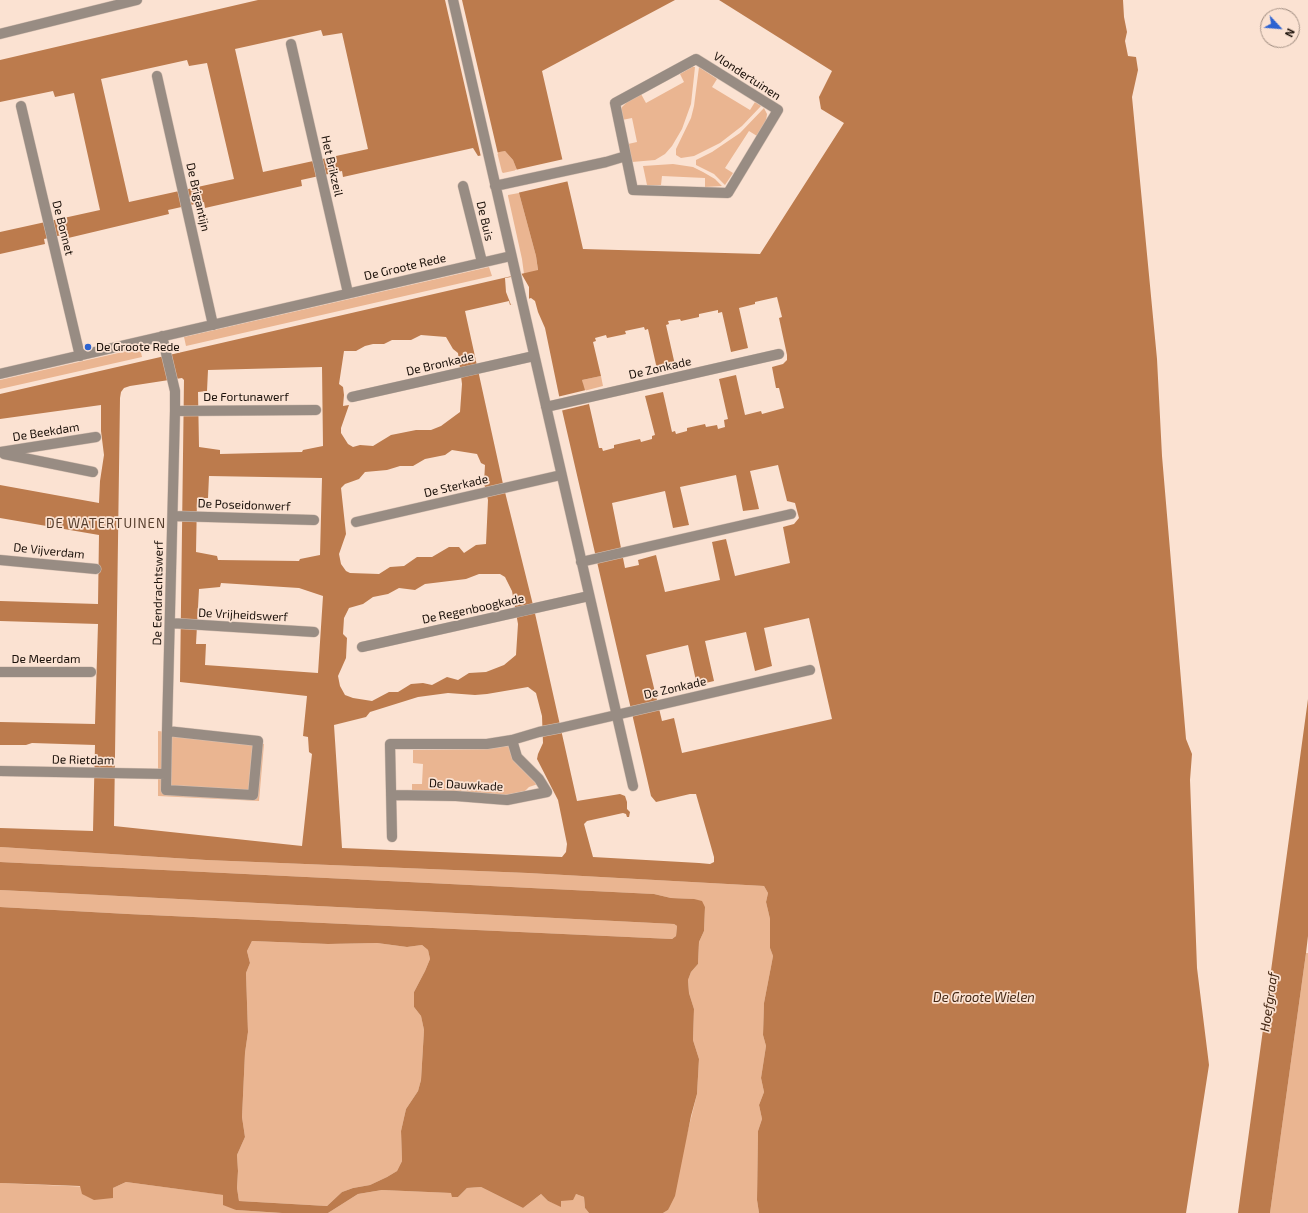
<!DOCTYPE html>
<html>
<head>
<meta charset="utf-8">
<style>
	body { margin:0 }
	#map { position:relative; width:1308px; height:1213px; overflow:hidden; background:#fbe2d2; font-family:"Exo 2",sans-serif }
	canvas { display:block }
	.north { position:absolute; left:1260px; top:8px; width:40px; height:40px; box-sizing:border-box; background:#fbe2d2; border:1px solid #a18e82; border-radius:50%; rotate:116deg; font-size:11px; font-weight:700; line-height:16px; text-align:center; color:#1a1009 }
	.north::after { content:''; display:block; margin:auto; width:14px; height:18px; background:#2d63d1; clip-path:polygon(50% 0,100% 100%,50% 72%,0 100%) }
</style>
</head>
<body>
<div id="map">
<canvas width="1308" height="1213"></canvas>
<div class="north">N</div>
</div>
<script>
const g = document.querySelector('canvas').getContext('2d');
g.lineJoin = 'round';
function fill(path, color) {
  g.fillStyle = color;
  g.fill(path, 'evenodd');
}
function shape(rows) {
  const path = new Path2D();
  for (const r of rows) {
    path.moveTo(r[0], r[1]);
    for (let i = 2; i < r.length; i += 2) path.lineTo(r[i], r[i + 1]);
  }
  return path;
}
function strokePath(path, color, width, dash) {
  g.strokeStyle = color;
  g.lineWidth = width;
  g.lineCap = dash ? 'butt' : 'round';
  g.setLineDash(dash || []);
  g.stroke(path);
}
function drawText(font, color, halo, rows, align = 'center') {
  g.font = font + ' "Exo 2",sans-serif';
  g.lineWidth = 3.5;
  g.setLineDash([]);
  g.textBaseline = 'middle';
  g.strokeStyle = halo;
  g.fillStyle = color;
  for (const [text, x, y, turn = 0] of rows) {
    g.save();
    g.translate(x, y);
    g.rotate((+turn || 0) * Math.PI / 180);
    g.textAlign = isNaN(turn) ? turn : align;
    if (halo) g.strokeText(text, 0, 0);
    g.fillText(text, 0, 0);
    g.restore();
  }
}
const green = shape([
	[692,67,695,67,691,104,682,129,672,146,665,154,655,160,632,162,628,144,637,142,632,118,622,120,621,111,622,107,627,102,641,94,646,103,684,82,680,74],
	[699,67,717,79,712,87,750,110,755,102,761,106,742,126,720,143,694,156,681,158,676,155,676,149,691,118,694,106],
	[764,108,767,114,766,121,757,136,749,131,725,168,733,173,725,185,714,174,696,165,696,160,712,152,740,133],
	[505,151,513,160,517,170,503,173,502,172,497,152],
	[673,164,693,167,703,172,715,179,722,186,705,187,705,178,662,176,661,185,647,185,643,166],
	[519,193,536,256,538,271,524,274,522,259,508,196,508,195],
	[489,267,492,276,186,346,184,337],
	[140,348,142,357,0,389,0,380],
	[601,376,603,386,584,391,582,380],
	[158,731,264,744,259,801,158,796],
	[508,746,511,748,538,784,529,787,525,791,506,795,412,791,412,784,422,784,423,764,413,763,413,750,487,749],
	[0,847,206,860,528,873,764,886,768,893,766,902,770,919,770,948,773,956,764,1003,763,1035,766,1046,761,1078,764,1092,759,1105,762,1119,758,1131,757,1200,759,1213,663,1213,668,1210,697,1094,699,1059,693,1040,694,1009,689,993,688,980,691,972,698,964,699,942,704,931,705,907,693,899,671,898,654,894,0,862],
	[0,890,674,924,677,926,676,936,672,939,128,914,0,907],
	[252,941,328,944,377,943,407,947,422,945,428,950,430,959,425,971,414,992,414,1007,421,1016,424,1030,421,1080,418,1091,406,1109,401,1131,402,1161,397,1171,387,1177,370,1185,353,1188,342,1192,327,1206,239,1201,237,1188,238,1171,237,1155,245,1137,242,1117,245,1053,248,1032,246,973,250,963,247,951],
	[1306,953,1308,953,1308,1213,1270,1213],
	[126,1182,224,1195,236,1210,282,1213,0,1213,0,1183,113,1188],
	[481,1187,523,1208,541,1194,548,1201,561,1206,561,1201,576,1194,584,1197,585,1208,589,1213,328,1213,358,1194,382,1190,452,1193,452,1197,458,1197,467,1188]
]);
const water = shape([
	[258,0,675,0,542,71,583,249,760,254,844,123,821,109,819,97,832,71,719,0,1123,0,1124,17,1127,32,1125,41,1128,56,1136,57,1138,70,1132,97,1157,359,1162,456,1186,739,1192,754,1190,780,1197,968,1209,1065,1186,1213,759,1213,757,1200,758,1131,762,1119,759,1105,764,1092,761,1078,766,1046,763,1035,764,1003,773,956,770,948,770,919,766,902,768,893,764,886,528,873,206,860,0,847,0,828,93,831,95,745,32,743,26,745,0,745,0,722,95,724,98,624,0,621,0,601,98,604,99,535,0,518,0,485,99,503,100,481,104,455,101,431,101,405,0,419,0,394,538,270,536,256,519,193,517,170,513,160,505,151,478,156,473,148,343,177,342,171,301,180,302,186,205,208,204,202,168,210,169,214,64,239,62,235,44,239,45,244,0,254,0,232,100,210,74,93,55,97,53,91,0,102,0,60],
	[321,30,323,36,342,33,368,149,263,172,235,49],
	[187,60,189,66,207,63,234,179,129,202,101,79],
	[777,297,782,317,779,318,787,355,787,360,783,364,772,367,776,388,779,388,784,408,762,414,761,411,745,415,736,375,719,379,728,419,724,420,725,427,718,429,717,425,706,427,705,424,687,428,687,431,676,434,675,431,672,432,663,392,645,396,655,435,652,436,652,439,641,442,640,439,614,445,614,448,603,451,602,448,599,448,589,404,582,380,601,376,593,342,596,341,595,338,606,335,607,338,626,334,625,331,644,327,645,330,648,329,657,369,675,365,666,325,669,324,668,321,680,319,681,321,699,317,699,314,718,310,718,313,722,312,731,352,748,348,739,308,755,304,755,302],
	[531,298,535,301,538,312,545,328,562,410,651,796,656,802,690,794,696,794,714,857,714,862,710,864,699,863,593,857,584,824,587,821,623,813,626,814,627,817,629,817,630,812,627,809,627,802,625,796,620,794,577,801,534,609,503,484,465,311,509,301,510,305],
	[421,335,446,337,453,349,458,353,462,384,460,412,441,426,431,430,416,430,391,435,373,446,360,445,353,447,348,444,341,433,341,428,349,405,343,406,344,395,343,387,339,384,344,351,356,351,365,346,373,344,384,344,392,340,411,340],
	[322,367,323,446,303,450,302,452,220,454,220,450,199,447,198,392,207,391,208,370],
	[182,378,184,380,180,682,307,696,303,736,308,737,309,752,312,754,302,846,114,826,120,398,121,392,124,388,130,386],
	[452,450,477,454,481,463,485,465,484,483,488,500,486,544,476,545,464,553,459,547,449,547,432,557,417,557,404,566,390,567,379,574,350,573,346,571,341,564,339,554,346,534,341,488,345,484,359,479,365,472,387,470,400,466,413,466,425,459,445,455],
	[778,465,787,501,795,503,799,518,794,524,783,527,790,563,735,576,726,539,712,542,720,580,665,592,656,555,638,560,639,565,625,568,612,503,665,491,673,528,689,525,680,487,736,475,743,511,759,509,750,471],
	[209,476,322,478,320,555,300,559,299,561,218,560,217,556,196,552,197,498,208,498],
	[479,574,500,574,505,577,512,591,518,624,516,655,504,665,486,672,469,673,458,680,447,677,432,685,423,683,411,684,398,692,389,692,372,701,353,698,345,695,340,686,338,676,346,658,347,638,343,634,344,618,349,608,363,604,373,597,388,594,399,588,415,590,425,584,466,579],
	[221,583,299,588,323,596,318,673,205,665,206,644,196,644,199,589,220,587],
	[809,618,832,719,682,753,674,718,662,721,646,655,688,645,697,685,714,681,705,641,746,632,755,671,772,666,764,628],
	[528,687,536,693,542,716,543,743,538,754,537,759,558,800,567,844,566,852,562,857,342,848,334,725,366,717,370,712,418,697,448,693,475,695,487,694],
	[1308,699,1308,936,1306,953,1270,1213,1238,1213],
	[0,862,654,894,671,898,694,899,702,901,705,907,704,931,699,942,698,964,691,972,688,980,689,993,694,1009,693,1040,699,1059,697,1094,691,1116,675,1196,668,1210,663,1213,589,1213,585,1208,584,1197,576,1194,573,1200,561,1201,561,1207,548,1201,541,1194,523,1208,481,1187,467,1188,458,1197,452,1197,451,1193,382,1190,358,1194,328,1213,282,1213,236,1210,223,1205,223,1195,126,1182,113,1188,113,1198,94,1200,82,1194,80,1186,0,1183,0,907,128,914,672,939,676,936,677,926,674,924,0,890],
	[252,941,328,944,377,943,407,947,422,945,428,950,430,959,425,971,414,992,414,1007,421,1016,424,1030,421,1080,418,1091,406,1109,401,1131,402,1161,397,1171,387,1177,370,1185,353,1188,342,1192,327,1206,239,1201,237,1188,238,1171,237,1155,245,1137,242,1117,245,1053,248,1032,246,973,250,963,247,951]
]);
const pier = shape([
	[445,0,462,0,498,154,481,157],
	[564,159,569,181,517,193,515,170],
	[521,273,529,287,529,301,511,305,506,292,505,278,511,277,511,275],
	[586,390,589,404,560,411,557,397]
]);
const minor = shape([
	[453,0,633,786],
	[0,34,137,0],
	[291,44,348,293],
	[157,76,213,325],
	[21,106,80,356],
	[463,186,482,262],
	[495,186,606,162,626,156,633,190,728,193,778,110,696,59,615,103,626,156],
	[162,336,175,391,175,411,167,731,166,790,253,795,258,741,167,731],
	[0,374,511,256],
	[352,397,534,356],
	[546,407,779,354],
	[175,411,316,410],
	[0,452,96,437],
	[4,454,93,472],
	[173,516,314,520],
	[356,522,561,475],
	[0,560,96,569],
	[581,562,791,514],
	[170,623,314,632],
	[362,647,589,596],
	[0,672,91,672],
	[0,771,166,774],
	[391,795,456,796,507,800,547,792,539,779,517,757,512,740],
	[392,837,390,744,487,744,512,740,539,732,560,728,810,670]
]);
const markers = [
	[88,347,4,"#2d63d1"]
];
const streetNames = [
	["Vlondertuinen",747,76,33],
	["Het Brikzeil",332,166,77],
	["De Brigantijn",198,197,77],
	["De Buis",485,221,77],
	["De Bonnet",63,228,76],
	["De Groote Rede",405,267,-13],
	["De Bronkade",440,364,-13],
	["De Zonkade",660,368,-13],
	["De Fortunawerf",246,397],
	["De Beekdam",46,432,-9],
	["De Sterkade",456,486,-13],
	["De Poseidonwerf",244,505,2],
	["De Vijverdam",49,551,6],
	["De Eendrachtswerf",158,593,-89],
	["De Regenboogkade",473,609,-12],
	["De Vrijheidswerf",243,615,3],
	["De Meerdam",46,659],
	["De Zonkade",675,688,-13],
	["De Rietdam",83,760,1],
	["De Dauwkade",466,785,3]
];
const poiNames = [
	["De Groote Rede",96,347]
];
const neighbourhoodNames = [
	["DE WATERTUINEN",106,524]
];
const waterNames = [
	["De Groote Wielen",984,998],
	["Hoefgraaf",1269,1002,-82]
];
fill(green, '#eab591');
fill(water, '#bc7b4d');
fill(pier, '#fbe2d2');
strokePath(minor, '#d7c0b2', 11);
strokePath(minor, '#988c83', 10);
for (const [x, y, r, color] of markers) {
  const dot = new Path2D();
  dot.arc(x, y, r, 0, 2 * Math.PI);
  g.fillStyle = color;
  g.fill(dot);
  strokePath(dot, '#fbe2d2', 1.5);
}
drawText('12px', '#1a1009', '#fbe2d2', streetNames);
drawText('12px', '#1a1009', '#fbe2d2', poiNames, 'left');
g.letterSpacing = '1px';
drawText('13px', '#553d2c', '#fbe2d2', neighbourhoodNames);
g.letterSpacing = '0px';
drawText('italic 13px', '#422612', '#fbe2d2', waterNames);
</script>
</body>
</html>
